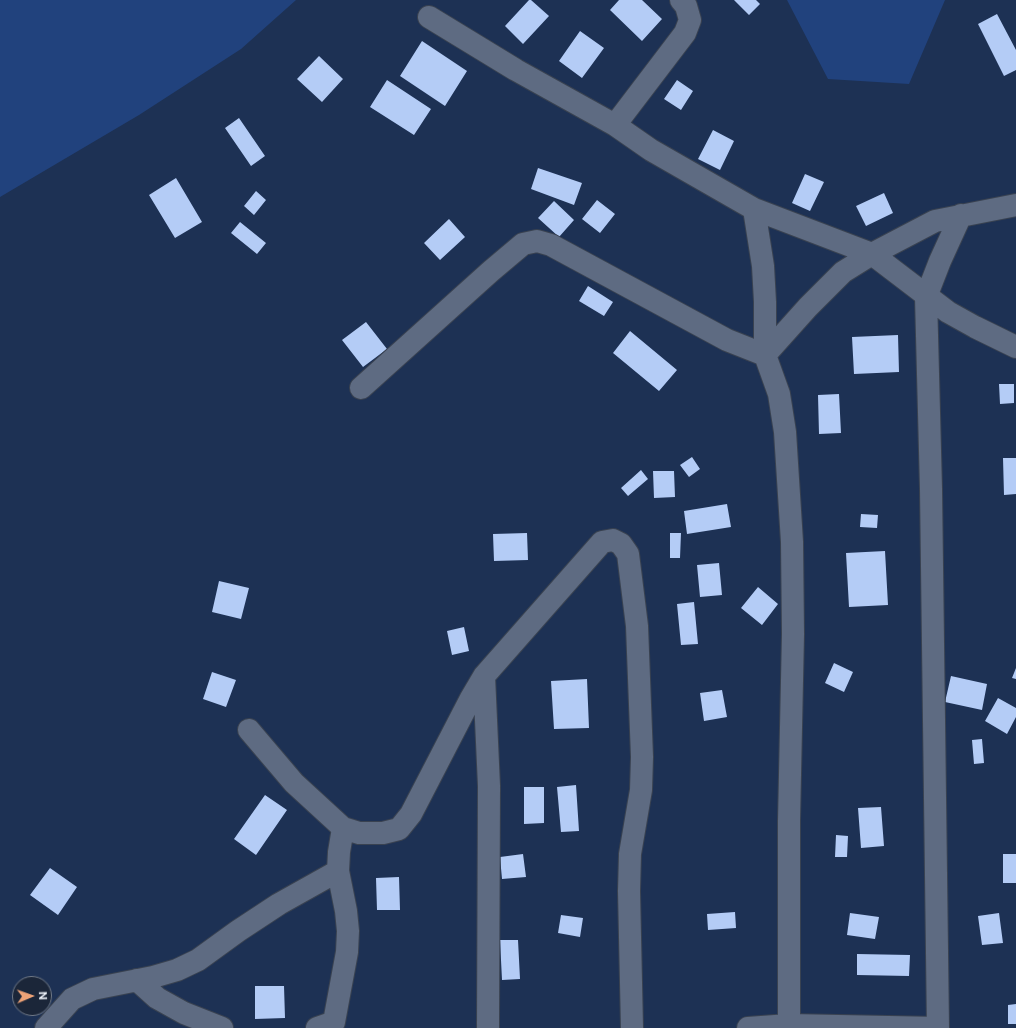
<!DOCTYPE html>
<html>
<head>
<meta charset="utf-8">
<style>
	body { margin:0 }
	#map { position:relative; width:1016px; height:1028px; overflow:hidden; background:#1b2639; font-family:"Public Sans",sans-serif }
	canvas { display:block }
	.north { position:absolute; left:12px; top:976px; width:40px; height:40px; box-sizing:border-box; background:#1b2639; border:1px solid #707987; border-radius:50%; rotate:88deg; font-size:11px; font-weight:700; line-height:16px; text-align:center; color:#f0f5fd }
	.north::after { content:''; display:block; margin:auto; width:14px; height:18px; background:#efa377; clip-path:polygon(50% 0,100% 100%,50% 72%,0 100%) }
</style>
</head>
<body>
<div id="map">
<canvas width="1016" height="1028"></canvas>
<div class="north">N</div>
</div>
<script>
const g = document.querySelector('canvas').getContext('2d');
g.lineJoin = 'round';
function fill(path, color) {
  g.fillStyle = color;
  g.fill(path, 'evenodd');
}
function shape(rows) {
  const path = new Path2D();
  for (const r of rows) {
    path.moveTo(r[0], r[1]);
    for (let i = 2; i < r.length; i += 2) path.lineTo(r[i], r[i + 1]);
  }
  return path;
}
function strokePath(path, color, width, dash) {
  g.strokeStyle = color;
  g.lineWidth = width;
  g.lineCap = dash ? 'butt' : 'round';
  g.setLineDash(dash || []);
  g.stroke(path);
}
const green = shape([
	[0,0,1016,0,1016,1028,0,1028],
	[20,984,44,984,44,1008,20,1008]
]);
const water = shape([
	[0,0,296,0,241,49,139,115,0,197],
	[787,0,945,0,909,84,828,79]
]);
const building = shape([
	[529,0,531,0,549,16,523,44,505,26],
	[619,0,642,0,662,19,642,41,610,10],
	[734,0,756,0,760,4,749,15],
	[997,14,1016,50,1016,70,1004,76,978,24],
	[580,31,604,48,582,78,559,61],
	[422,41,467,71,445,106,400,76],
	[319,56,343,79,322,102,297,79],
	[387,80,431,109,414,135,370,107],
	[677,80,693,91,681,110,664,99],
	[239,118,265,156,251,166,225,128],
	[713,130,734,141,720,170,698,159],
	[538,168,582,183,574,205,531,189],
	[805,174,824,182,810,211,792,203],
	[176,178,202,222,175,238,149,195],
	[256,191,266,200,254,215,244,206],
	[884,193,893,213,866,226,856,206],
	[597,200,615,214,600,233,582,219],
	[554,201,574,220,559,237,538,218],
	[449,219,465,237,440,260,424,243],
	[240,222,266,243,257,254,231,233],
	[588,286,613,302,604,316,579,301],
	[366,322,387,349,363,367,342,340],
	[630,331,677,370,659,391,613,353],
	[898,335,899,372,854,374,852,337],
	[999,384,1014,384,1014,403,1000,404],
	[839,394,841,433,819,434,818,395],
	[692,457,700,469,689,477,680,465],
	[1003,458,1016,458,1016,494,1004,495],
	[641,470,648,479,628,496,621,488],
	[653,471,674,471,675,497,654,498],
	[727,504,731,527,687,534,684,511],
	[861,514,878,515,877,528,860,527],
	[527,533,528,560,494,561,493,534],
	[670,533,681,533,680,558,670,558],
	[885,551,888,605,849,607,846,553],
	[719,563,722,595,700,597,697,565],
	[219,581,249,588,241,619,212,612],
	[758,587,778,604,762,625,741,608],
	[694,602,698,644,681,645,677,604],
	[464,627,469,651,452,655,447,631],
	[834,663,853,672,844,692,825,683],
	[1016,668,1016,679,1012,678],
	[212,672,236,680,226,707,203,699],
	[951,676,987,684,982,710,945,702],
	[587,679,589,728,554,729,551,681],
	[722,690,727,717,704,721,700,693],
	[998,698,1016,708,1016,717,1007,734,985,721],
	[982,739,984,763,974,764,972,740],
	[576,785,579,831,561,832,557,787],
	[524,787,544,787,544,823,524,824],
	[265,795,287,810,256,855,234,839],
	[881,807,884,846,861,848,858,808],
	[836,835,848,836,847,857,835,857],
	[523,854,526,877,502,879,500,857],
	[1003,854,1016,854,1016,883,1003,883],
	[50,868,77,887,58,915,30,895],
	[399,877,400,910,377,910,376,878],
	[735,912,736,928,708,930,707,914],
	[850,913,879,917,875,939,847,935],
	[999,913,1003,943,982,945,978,916],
	[561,915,583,918,580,937,558,933],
	[500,940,518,940,520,979,502,980],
	[857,954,910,955,909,976,857,975],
	[255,986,284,986,285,1018,255,1019],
	[1016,1004,1016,1024,1008,1024,1008,1005]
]);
const street = shape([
	[429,17,516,70,615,125,651,150,754,209,872,254,948,312,975,327,1016,347],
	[615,125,685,33,690,20,686,6,681,0],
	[754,209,763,266,765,302,765,355,779,394,785,432,792,542,793,634,789,821,789,1028],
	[361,388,491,271,523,244,537,241,551,245,727,340,765,355,808,307,843,272,872,254,935,221,1016,205],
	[484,676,489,786,488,1028],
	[249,730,294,783,343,828,359,833,383,833,399,829,411,814,471,698,484,676,602,542,613,540,621,544,628,554,637,626,642,757,641,790,630,854,629,891,632,1028],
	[137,980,157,998,184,1013,222,1028],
	[46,1028,72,999,93,989,153,977,177,970,198,960,238,931,279,904,338,871],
	[317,1028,334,1022,347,952,348,931,346,911,338,871,339,852,343,828],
	[748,1028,789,1025,938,1028],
	[938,1028,931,489,926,297,940,261,961,215]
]);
fill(green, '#1d3154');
fill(water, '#21427d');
fill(building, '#b4ccf6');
strokePath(street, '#394251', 24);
strokePath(street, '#5e6b82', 22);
</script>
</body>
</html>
